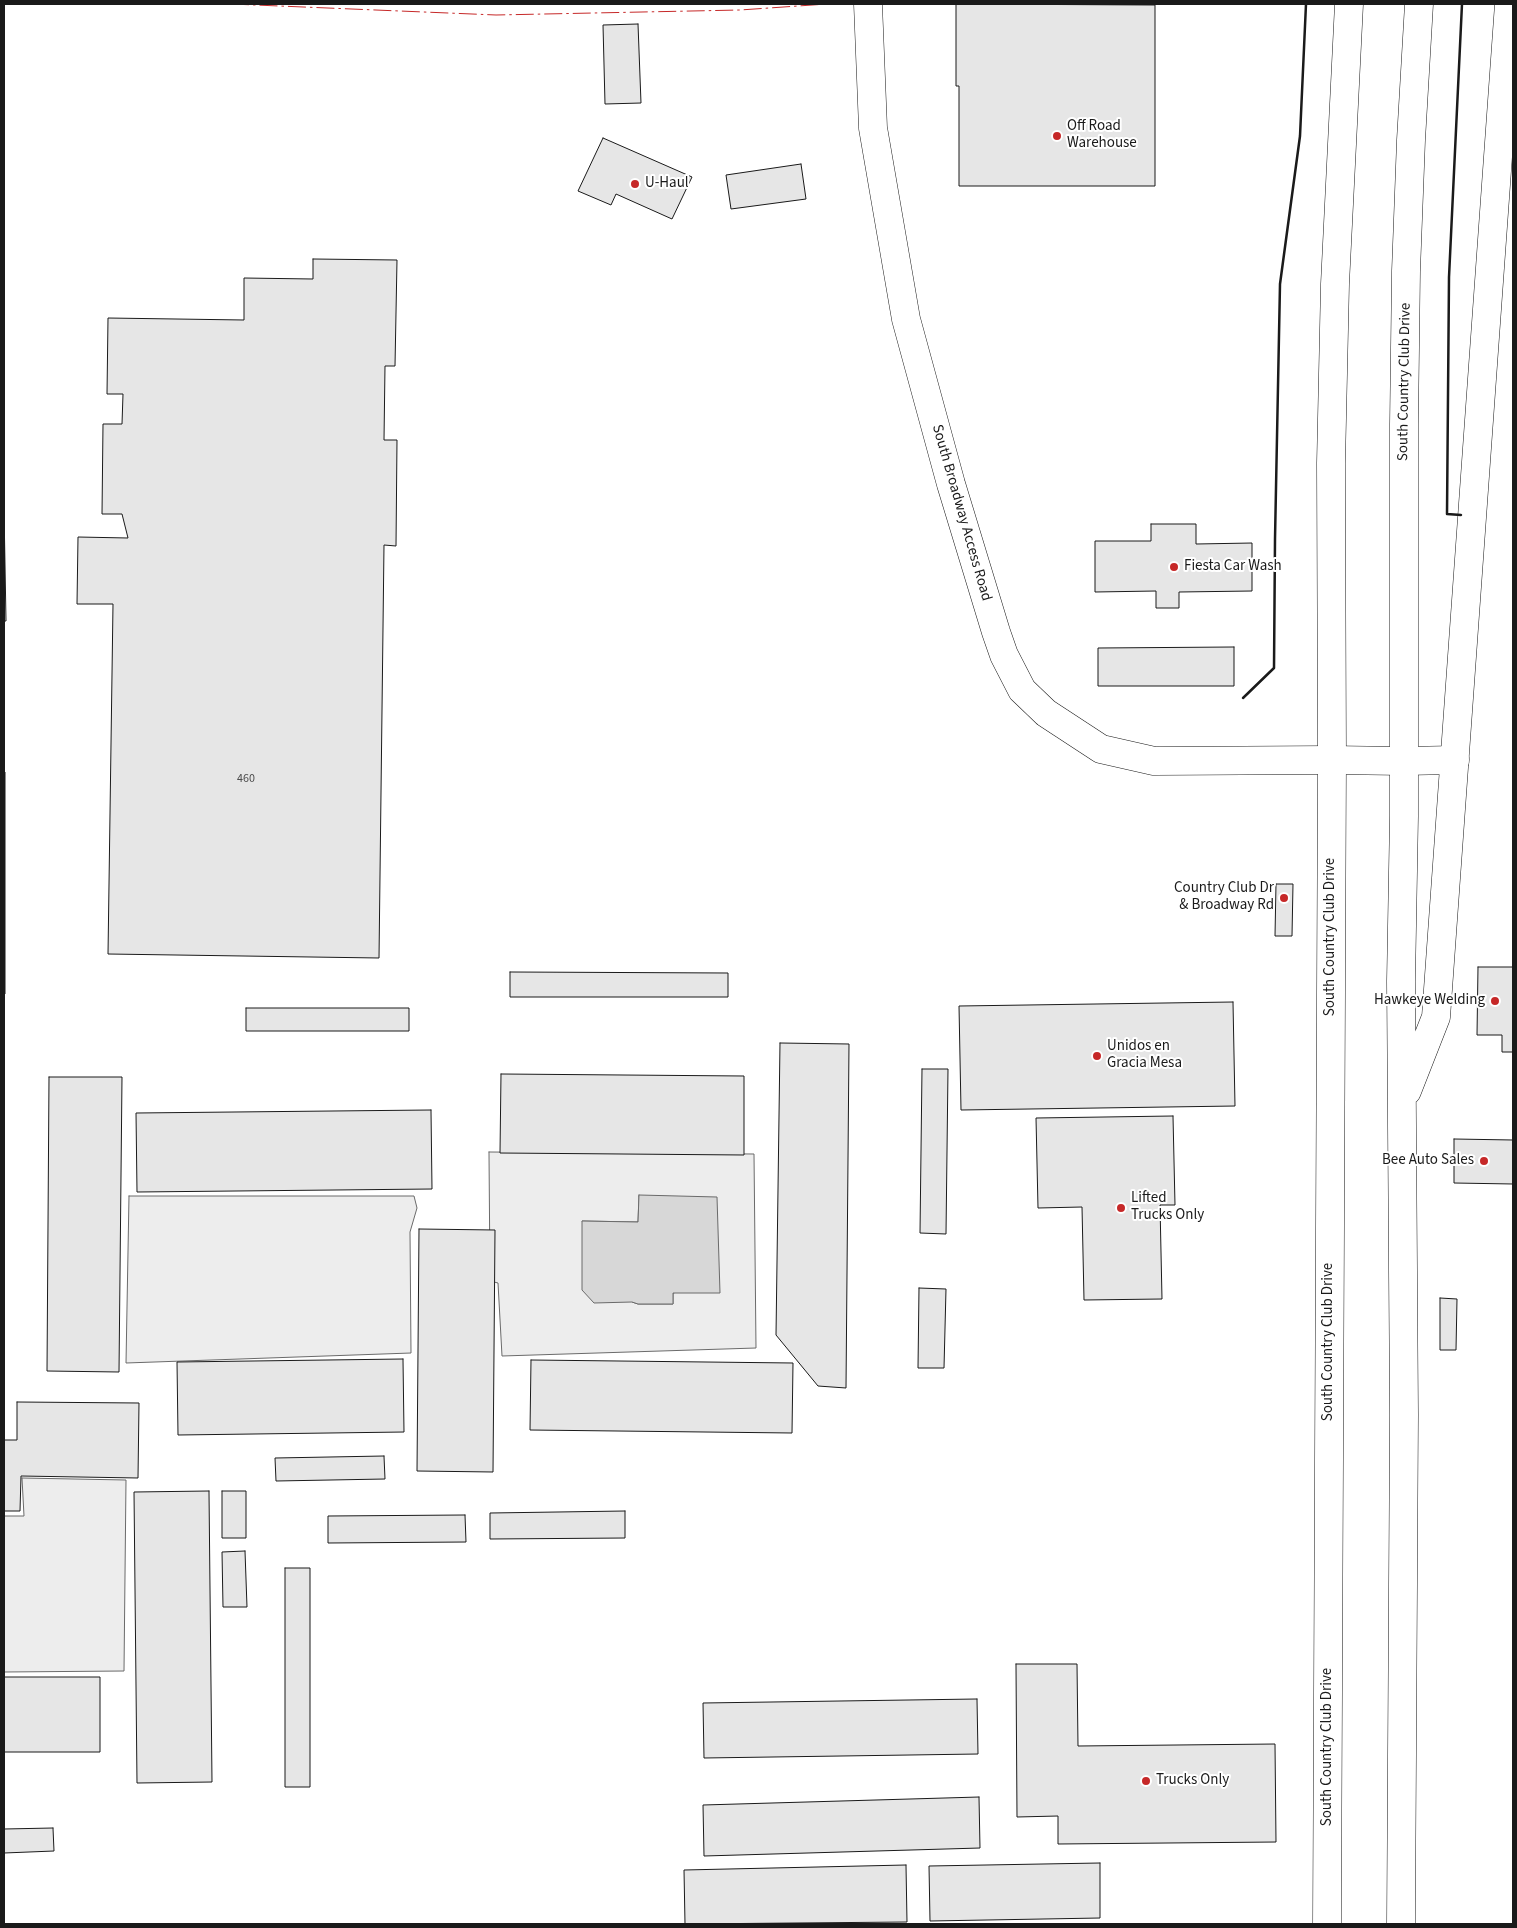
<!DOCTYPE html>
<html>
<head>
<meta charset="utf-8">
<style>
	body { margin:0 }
	#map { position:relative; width:1517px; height:1928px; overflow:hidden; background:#fff; font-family:"Source Sans 3",sans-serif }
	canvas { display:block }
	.frame { position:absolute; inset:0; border:5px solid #1a1a1a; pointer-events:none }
</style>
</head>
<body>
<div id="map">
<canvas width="1517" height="1928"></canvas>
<div class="frame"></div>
</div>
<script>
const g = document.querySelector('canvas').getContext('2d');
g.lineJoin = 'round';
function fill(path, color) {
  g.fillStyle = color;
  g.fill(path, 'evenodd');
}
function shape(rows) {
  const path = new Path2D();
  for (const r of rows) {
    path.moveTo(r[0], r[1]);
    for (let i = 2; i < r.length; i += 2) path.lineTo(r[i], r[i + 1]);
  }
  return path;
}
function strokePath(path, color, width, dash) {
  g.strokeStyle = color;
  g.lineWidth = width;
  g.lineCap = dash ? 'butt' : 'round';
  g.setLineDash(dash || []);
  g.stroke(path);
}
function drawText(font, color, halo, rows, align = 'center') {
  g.font = font + ' "Source Sans 3",sans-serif';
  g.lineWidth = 4;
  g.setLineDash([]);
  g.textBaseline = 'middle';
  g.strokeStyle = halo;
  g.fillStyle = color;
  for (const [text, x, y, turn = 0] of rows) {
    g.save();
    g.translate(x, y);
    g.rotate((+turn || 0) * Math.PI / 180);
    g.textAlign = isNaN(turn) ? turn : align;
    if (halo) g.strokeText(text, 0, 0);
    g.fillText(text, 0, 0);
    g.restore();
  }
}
const built = shape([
	[489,1152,754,1154,756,1348,502,1356,498,1283,490,1281,489,1152],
	[639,1196,678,1292,673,1293,673,1304,638,1304,632,1302,582,1221,638,1222,639,1196],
	[129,1196,414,1196,417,1208,410,1232,411,1353,126,1363,129,1196],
	[22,1478,126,1480,124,1671,4,1672,4,1516,24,1516,22,1478]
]);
const water = shape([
	[639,1195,717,1197,720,1293,673,1293,673,1304,638,1304,632,1302,594,1303,582,1290,582,1221,638,1222,639,1195]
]);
const building = shape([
	[956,4,1155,5,1155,186,959,186,959,86,956,86,956,4],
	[638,24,641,103,605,104,603,25,638,24],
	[603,138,692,177,672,219,616,194,611,205,578,191,603,138],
	[801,164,806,199,731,209,726,175,801,164],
	[313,259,397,260,395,366,385,366,384,440,397,440,396,546,384,545,379,958,108,954,113,604,77,604,78,537,128,538,122,514,102,514,103,424,122,424,123,394,107,394,108,318,244,320,244,278,313,279,313,259],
	[4,509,6,621,4,621,4,509],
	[1151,524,1196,524,1196,544,1252,543,1252,591,1179,592,1179,608,1156,608,1156,591,1095,592,1095,541,1151,541,1151,524],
	[1234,647,1234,686,1098,686,1098,648,1234,647],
	[4,772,5,772,5,994,4,994,4,772],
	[1276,884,1293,884,1292,936,1275,936,1276,884],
	[1478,967,1513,967,1513,1052,1502,1052,1502,1035,1477,1035,1478,967],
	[510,972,728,973,728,997,510,997,510,972],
	[1233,1002,1235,1106,961,1110,959,1006,1233,1002],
	[246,1008,409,1008,409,1031,246,1031,246,1008],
	[780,1043,849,1044,846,1388,818,1386,776,1335,780,1043],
	[922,1069,948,1069,946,1234,920,1233,922,1069],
	[501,1074,744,1076,744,1155,500,1153,501,1074],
	[49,1077,122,1077,119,1372,47,1371,49,1077],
	[431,1110,432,1189,137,1192,136,1113,431,1110],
	[1173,1116,1175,1205,1160,1205,1162,1299,1084,1300,1082,1207,1038,1208,1036,1118,1173,1116],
	[1454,1139,1513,1140,1513,1184,1454,1183,1454,1139],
	[419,1229,495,1230,493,1472,417,1471,419,1229],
	[919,1288,946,1289,944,1368,918,1368,919,1288],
	[1440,1298,1457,1299,1456,1350,1440,1350,1440,1298],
	[403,1359,404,1432,178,1435,177,1362,403,1359],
	[531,1360,793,1363,792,1433,530,1430,531,1360],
	[17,1402,139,1403,138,1478,21,1476,20,1511,4,1511,4,1440,17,1440,17,1402],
	[384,1456,385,1479,276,1481,275,1458,384,1456],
	[209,1491,212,1782,137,1783,134,1492,209,1491],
	[222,1491,246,1491,246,1538,222,1538,222,1491],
	[625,1511,625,1538,490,1539,490,1513,625,1511],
	[465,1515,466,1542,328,1543,328,1516,465,1515],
	[245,1551,247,1607,223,1607,222,1552,245,1551],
	[285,1568,310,1568,310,1787,285,1787,285,1568],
	[1016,1664,1077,1664,1078,1746,1275,1744,1276,1842,1058,1844,1058,1816,1017,1817,1016,1664],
	[4,1677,100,1677,100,1752,4,1752,4,1677],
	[977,1699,978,1754,704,1758,703,1703,977,1699],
	[979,1797,980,1848,704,1856,703,1805,979,1797],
	[53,1828,54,1851,4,1853,4,1829,53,1828],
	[1100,1863,1100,1918,930,1921,929,1866,1100,1863],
	[906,1865,907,1922,685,1924,684,1870,906,1865]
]);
const minor = shape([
	[868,4,873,128,906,319,951,484,996,632,1004,655,1022,690,1046,713,1101,749,1154,761,1332,760,1403,761,1455,760]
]);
const major = shape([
	[1407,1091,1436,1017,1509,4],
	[1327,1924,1332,760,1331,463,1335,284,1349,4],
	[1401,1924,1404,1415,1401,981,1404,816,1404,424,1406,271,1411,140,1419,4]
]);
const wall = shape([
	[1461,515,1447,514,1449,277,1462,4],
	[1243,698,1274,668,1275,539,1280,284,1300,136,1306,4]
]);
const power = shape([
	[231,4,496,15,740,10,827,4]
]);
const markers = [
	[1057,136,5,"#c62828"],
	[635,184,5,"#c62828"],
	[1174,567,5,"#c62828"],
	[1284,898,5,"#c62828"],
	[1495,1001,5,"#c62828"],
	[1097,1056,5,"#c62828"],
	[1484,1161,5,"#c62828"],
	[1121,1208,5,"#c62828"],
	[1146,1781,5,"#c62828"]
];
const numberNames = [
	["460",246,779]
];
const poiNames = [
	["Off Road",1067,127],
	["Warehouse",1067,144],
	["U-Haul",645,184],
	["Fiesta Car Wash",1184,567],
	["Country Club Dr",1274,889,"right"],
	["& Broadway Rd",1274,906,"right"],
	["Hawkeye Welding",1485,1001,"right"],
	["Unidos en",1107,1047],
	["Gracia Mesa",1107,1064],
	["Bee Auto Sales",1474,1161,"right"],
	["Lifted",1131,1199],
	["Trucks Only",1131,1216],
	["Trucks Only",1156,1781]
];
const streetNames = [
	["South Country Club Drive",1405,382,-89],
	["South Broadway Access Road",961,513,74],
	["South Country Club Drive",1331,937,-90],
	["South Country Club Drive",1329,1342,-90],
	["South Country Club Drive",1328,1747,-90]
];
fill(built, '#ededed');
strokePath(built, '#6a6a6a', 1);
fill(water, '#d7d7d7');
strokePath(water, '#6a6a6a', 1);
fill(building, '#e6e6e6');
strokePath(building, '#1a1a1a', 1);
strokePath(minor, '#1a1a1a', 29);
strokePath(major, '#1a1a1a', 29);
strokePath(minor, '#fff', 28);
strokePath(major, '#fff', 28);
strokePath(wall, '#1a1a1a', 2.5);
strokePath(power, '#c62828', 1, [18, 4, 2.5, 4]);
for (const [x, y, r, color] of markers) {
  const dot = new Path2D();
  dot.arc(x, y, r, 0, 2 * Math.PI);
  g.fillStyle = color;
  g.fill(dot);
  strokePath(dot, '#fff', 2);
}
drawText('12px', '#4d4d4d', null, numberNames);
drawText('15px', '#1a1a1a', '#fff', poiNames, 'left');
drawText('15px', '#1a1a1a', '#fff', streetNames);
</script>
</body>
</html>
